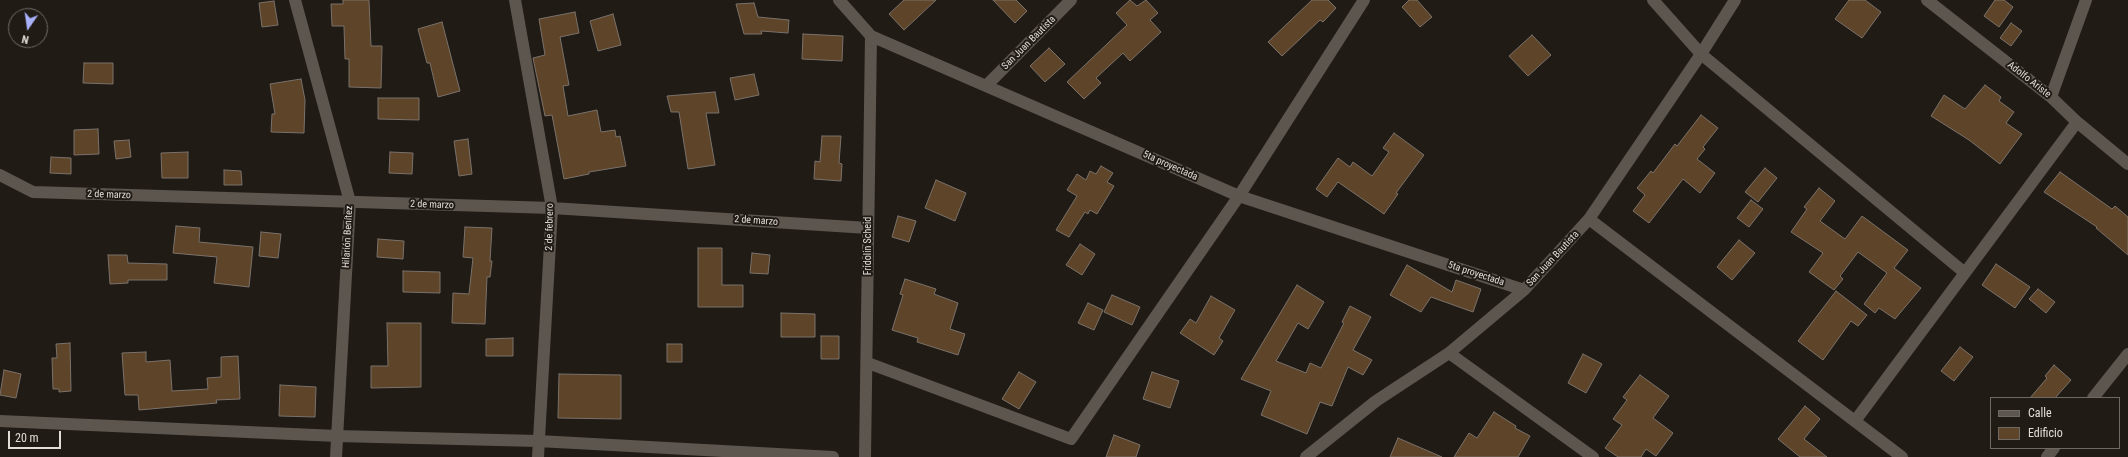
<!DOCTYPE html>
<html>
<head>
<meta charset="utf-8">
<style>
	body { margin:0 }
	#map { position:relative; width:2128px; height:457px; overflow:hidden; background:#211b15; font-family:"Roboto Condensed",sans-serif }
	canvas { display:block }
	.legend { position:absolute; left:1990px; top:397px; width:130px; height:52px; box-sizing:border-box; background:#211b15; border:1px solid #6e6963; margin:0; padding:5px 7px; list-style:none; font-size:12px; color:#e1ddd9 }
	.legend li { display:flex; align-items:center; gap:8px; height:20px }
	.legend b { width:20px; border:1px solid #6e6963 }
	.north { position:absolute; left:8px; top:8px; width:40px; height:40px; box-sizing:border-box; background:#211b15; border:1px solid #6e6963; border-radius:50%; rotate:193deg; font-size:11px; font-weight:700; line-height:16px; text-align:center; color:#e1ddd9 }
	.north::after { content:''; display:block; margin:auto; width:14px; height:18px; background:#a9b0fc; clip-path:polygon(50% 0,100% 100%,50% 72%,0 100%) }
	.scale { position:absolute; left:8px; top:431px; width:53px; height:18px; box-sizing:border-box; border:2px solid #e1ddd9; border-top:0; padding-left:5px; font-size:12px; line-height:14px; white-space:nowrap; color:#e1ddd9; -webkit-text-stroke:3px #211b15; paint-order:stroke }
</style>
</head>
<body>
<div id="map">
<canvas width="2128" height="457"></canvas>
<ul class="legend">
<li><b style="height:5px;background:#5d564f"></b>Calle</li>
<li><b style="height:11px;background:#5e4428"></b>Edificio</li>
</ul>
<div class="north">N</div>
<div class="scale">20 m</div>
</div>
<script>
const g = document.querySelector('canvas').getContext('2d');
g.lineJoin = 'round';
function fill(path, color) {
  g.fillStyle = color;
  g.fill(path, 'evenodd');
}
function shape(rows) {
  const path = new Path2D();
  for (const r of rows) {
    path.moveTo(r[0], r[1]);
    for (let i = 2; i < r.length; i += 2) path.lineTo(r[i], r[i + 1]);
  }
  return path;
}
function strokePath(path, color, width, dash) {
  g.strokeStyle = color;
  g.lineWidth = width;
  g.lineCap = dash ? 'butt' : 'round';
  g.setLineDash(dash || []);
  g.stroke(path);
}
function drawText(font, color, halo, rows, align = 'center') {
  g.font = font + ' "Roboto Condensed",sans-serif';
  g.lineWidth = 4;
  g.setLineDash([]);
  g.textBaseline = 'middle';
  g.strokeStyle = halo;
  g.fillStyle = color;
  for (const [text, x, y, turn = 0] of rows) {
    g.save();
    g.translate(x, y);
    g.rotate((+turn || 0) * Math.PI / 180);
    g.textAlign = isNaN(turn) ? turn : align;
    if (halo) g.strokeText(text, 0, 0);
    g.fillText(text, 0, 0);
    g.restore();
  }
}
const building = shape([
	[343,0,369,0,371,46,382,46,381,88,349,87,349,59,345,59,344,26,332,26,331,4,343,4,343,0],
	[904,0,936,0,904,30,889,14,904,0],
	[993,0,1016,0,1027,11,1015,23,993,0],
	[1130,0,1137,6,1146,0,1158,13,1150,20,1161,32,1130,61,1123,53,1096,78,1101,83,1084,99,1067,82,1127,25,1116,13,1130,0],
	[1312,0,1328,0,1336,8,1323,22,1320,20,1282,56,1268,42,1312,0],
	[1409,0,1417,0,1432,17,1420,27,1402,7,1409,0],
	[1849,0,1865,0,1881,12,1862,38,1835,19,1849,0],
	[1995,0,2004,0,2013,7,1999,27,1984,16,1995,0],
	[274,1,278,25,262,27,259,3,274,1],
	[754,3,758,17,789,20,788,33,761,31,762,34,744,34,736,4,754,3],
	[575,12,579,33,560,37,569,85,563,86,568,116,597,110,601,132,615,130,616,137,620,136,626,166,589,172,589,174,564,179,552,115,545,116,533,58,545,55,539,19,575,12],
	[613,14,621,45,598,51,590,21,613,14],
	[442,22,460,91,438,97,430,63,427,63,418,29,442,22],
	[2011,23,2022,31,2011,46,2000,38,2011,23],
	[803,34,843,36,842,61,802,59,803,34],
	[1532,35,1551,55,1528,76,1509,56,1532,35],
	[1049,48,1065,64,1045,82,1030,66,1049,48],
	[84,63,113,63,113,84,83,83,84,63],
	[754,74,759,95,735,100,730,78,754,74],
	[301,79,305,100,304,133,271,132,272,114,275,114,270,84,301,79],
	[1985,85,2001,97,1999,101,2014,112,2006,123,2022,134,2000,164,1969,140,1931,116,1944,95,1965,109,1985,85],
	[715,92,719,113,706,113,715,165,688,169,679,112,671,112,667,96,715,92],
	[378,98,419,98,419,120,378,119,378,98],
	[1701,115,1718,128,1703,147,1705,149,1697,159,1715,173,1700,193,1683,179,1649,223,1633,211,1645,195,1637,188,1651,171,1653,173,1675,144,1677,146,1701,115],
	[98,129,99,154,74,155,74,130,98,129],
	[1394,133,1424,155,1396,193,1398,194,1384,214,1338,182,1327,197,1316,189,1338,158,1350,167,1353,162,1372,176,1389,152,1383,148,1394,133],
	[822,136,841,136,839,163,842,164,841,181,814,179,815,161,820,162,822,136],
	[468,139,472,174,459,176,454,141,468,139],
	[129,140,131,157,116,159,114,141,129,140],
	[188,152,188,178,162,178,161,153,188,152],
	[390,152,413,153,412,174,389,173,390,152],
	[51,157,71,158,71,174,50,173,51,157],
	[1101,166,1113,173,1107,182,1114,186,1097,214,1090,210,1088,214,1085,212,1069,237,1056,230,1077,196,1067,190,1077,174,1086,180,1090,171,1096,174,1101,166],
	[1765,168,1777,178,1758,202,1745,192,1765,168],
	[224,170,241,171,242,185,224,185,224,170],
	[2060,172,2112,209,2115,206,2128,217,2128,255,2096,228,2097,227,2044,192,2060,172],
	[936,180,966,193,955,221,925,208,936,180],
	[1819,188,1835,201,1820,221,1845,239,1862,216,1908,250,1894,268,1921,288,1895,319,1879,308,1875,313,1864,304,1887,273,1858,252,1840,276,1843,279,1834,290,1809,272,1823,253,1791,232,1807,209,1804,207,1819,188],
	[1751,200,1763,209,1749,227,1737,218,1751,200],
	[898,216,916,221,909,242,892,237,898,216],
	[176,226,200,228,199,242,253,247,249,287,214,283,217,257,173,253,176,226],
	[465,227,492,228,490,261,492,261,490,277,487,277,485,324,452,323,453,293,469,294,473,258,463,257,465,227],
	[261,232,281,234,278,258,259,256,261,232],
	[378,239,404,241,403,259,377,257,378,239],
	[1739,240,1755,253,1732,280,1717,267,1739,240],
	[1080,244,1095,254,1082,275,1066,265,1080,244],
	[698,248,722,248,722,285,743,285,743,307,698,307,698,248],
	[752,253,770,255,768,274,750,273,752,253],
	[108,255,127,255,128,263,167,264,167,280,128,280,128,283,110,284,108,255],
	[1996,264,2030,287,2015,308,1982,285,1996,264],
	[1407,265,1452,292,1456,280,1481,289,1473,312,1431,297,1421,312,1390,295,1407,265],
	[403,271,440,272,440,293,403,292,403,271],
	[905,279,936,289,934,294,958,303,950,329,965,334,958,355,917,342,918,338,892,330,903,295,900,294,905,279],
	[1297,285,1324,302,1308,329,1298,323,1276,361,1306,373,1310,363,1321,368,1344,323,1342,322,1350,306,1371,317,1353,350,1372,360,1363,375,1348,367,1332,406,1320,402,1307,434,1261,415,1271,391,1241,379,1297,285],
	[2038,289,2055,302,2046,313,2029,299,2038,289],
	[1836,291,1867,315,1858,326,1851,321,1823,360,1798,341,1836,291],
	[1112,295,1140,307,1132,325,1104,312,1112,295],
	[1211,296,1235,310,1219,338,1223,341,1214,355,1180,333,1190,319,1196,323,1211,296],
	[1088,303,1103,310,1094,330,1078,323,1088,303],
	[781,313,815,314,815,337,781,337,781,313],
	[387,323,421,323,421,387,371,388,371,366,388,366,387,323],
	[821,336,839,336,839,359,821,359,821,336],
	[513,338,513,356,486,356,486,339,513,338],
	[70,343,71,391,59,392,59,389,53,389,52,358,57,358,56,344,70,343],
	[667,344,682,344,682,362,667,362,667,344],
	[1960,347,1973,357,1954,381,1941,371,1960,347],
	[146,352,146,362,170,360,172,391,208,389,207,378,221,377,221,357,238,356,240,399,216,400,217,403,139,410,138,395,125,395,122,353,146,352],
	[1583,354,1602,364,1586,393,1568,383,1583,354],
	[2054,365,2071,380,2055,398,2030,398,2047,378,2045,376,2054,365],
	[4,370,21,374,16,398,0,395,4,370],
	[1019,372,1036,382,1019,409,1002,399,1019,372],
	[1152,372,1179,381,1170,408,1143,399,1152,372],
	[559,374,621,375,621,419,558,418,559,374],
	[1640,375,1669,396,1653,418,1673,433,1656,456,1646,449,1641,457,1618,457,1605,448,1622,425,1613,419,1627,400,1623,397,1640,375],
	[280,385,316,387,315,417,279,416,280,385],
	[1805,406,1820,419,1804,439,1827,457,1800,457,1778,439,1805,406],
	[1494,412,1516,426,1515,428,1530,436,1518,457,1454,457,1469,433,1477,438,1494,412],
	[1114,435,1140,445,1136,457,1106,457,1114,435],
	[1398,438,1442,457,1390,457,1398,438]
]);
const minor = shape([
	[295,0,350,202,336,457],
	[515,0,552,208,538,457],
	[839,0,871,36,1239,196,1524,290],
	[1653,0,1701,54,1965,273],
	[1927,0,2051,97,2077,122,2128,164],
	[986,86,1071,0],
	[2051,97,2086,0],
	[0,175,33,192,552,208,868,228],
	[1589,219,1902,457],
	[1449,353,1593,457],
	[868,363,1071,439,1239,196,1364,0],
	[2093,398,2128,354],
	[0,421,337,436,538,441,833,457],
	[1855,421,2077,122],
	[865,457,871,36],
	[1306,457,1376,401,1449,353,1524,290,1589,219,1701,54,1735,0],
	[2047,457,2054,448]
]);
const streetNames = [
	["San Juan Bautista",1029,43,-45],
	["Adolfo Ariste",2029,80,38],
	["5ta proyectada",1170,166,24],
	["2 de marzo",109,195,2],
	["2 de marzo",432,205,2],
	["2 de marzo",756,221,4],
	["2 de febrero",550,227,-89],
	["Hilarión Benítez",348,237,-87],
	["Fridolin Scheid",868,246,-90],
	["San Juan Bautista",1553,259,-47],
	["5ta proyectada",1476,274,18]
];
fill(building, '#5e4428');
strokePath(building, '#7a726b', 1);
strokePath(minor, '#5d564f', 12);
drawText('10px', '#e1ddd9', '#211b15', streetNames);
</script>
</body>
</html>
